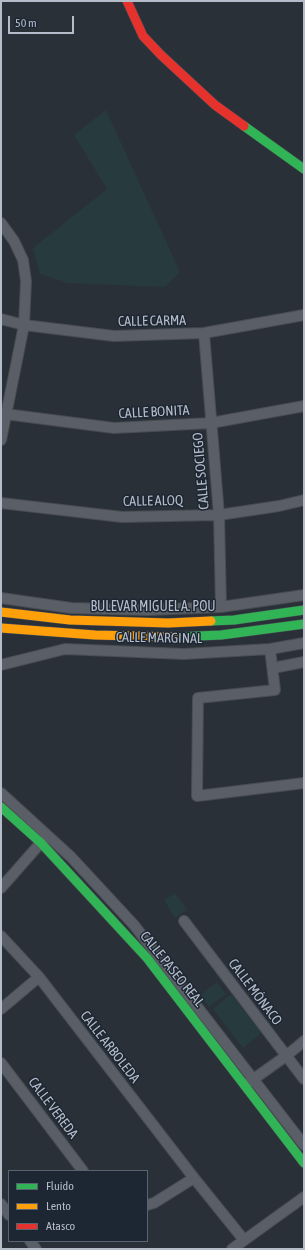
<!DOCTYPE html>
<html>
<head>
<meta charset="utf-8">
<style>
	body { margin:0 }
	#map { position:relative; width:305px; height:1250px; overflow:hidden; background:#2a3038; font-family:"Asap Condensed",sans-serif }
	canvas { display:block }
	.frame { position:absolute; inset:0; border:2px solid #b4bcc9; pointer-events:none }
	.legend { position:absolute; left:8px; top:1170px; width:140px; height:72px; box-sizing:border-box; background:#1d2633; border:1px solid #59626f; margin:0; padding:5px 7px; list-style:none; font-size:12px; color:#b4bcc9 }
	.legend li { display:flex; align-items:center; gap:8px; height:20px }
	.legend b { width:20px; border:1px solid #59626f }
	.scale { position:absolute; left:8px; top:16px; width:66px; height:18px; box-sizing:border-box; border:2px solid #b4bcc9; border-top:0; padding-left:5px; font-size:12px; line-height:14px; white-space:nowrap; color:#b4bcc9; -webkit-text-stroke:3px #1d2633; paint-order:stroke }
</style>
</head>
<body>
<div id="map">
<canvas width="305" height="1250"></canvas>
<div class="frame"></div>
<ul class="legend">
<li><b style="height:5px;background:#30b455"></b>Fluido</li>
<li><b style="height:5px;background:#ff9f0a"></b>Lento</li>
<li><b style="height:5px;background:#e5322d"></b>Atasco</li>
</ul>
<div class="scale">50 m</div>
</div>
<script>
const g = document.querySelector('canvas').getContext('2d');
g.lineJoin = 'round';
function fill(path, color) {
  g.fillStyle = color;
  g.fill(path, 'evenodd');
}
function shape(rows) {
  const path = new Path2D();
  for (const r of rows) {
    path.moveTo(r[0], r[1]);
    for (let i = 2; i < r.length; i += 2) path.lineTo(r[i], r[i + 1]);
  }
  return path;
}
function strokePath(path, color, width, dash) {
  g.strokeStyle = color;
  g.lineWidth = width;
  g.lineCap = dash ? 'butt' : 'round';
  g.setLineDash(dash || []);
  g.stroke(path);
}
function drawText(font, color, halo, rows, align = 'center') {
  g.font = font + ' "Asap Condensed",sans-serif';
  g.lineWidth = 3;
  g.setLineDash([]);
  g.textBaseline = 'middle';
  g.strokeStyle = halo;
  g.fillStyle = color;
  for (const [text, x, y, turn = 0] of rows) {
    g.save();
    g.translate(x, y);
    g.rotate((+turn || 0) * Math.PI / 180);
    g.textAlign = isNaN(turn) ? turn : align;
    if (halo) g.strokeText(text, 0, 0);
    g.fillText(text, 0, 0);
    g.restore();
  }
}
const green = shape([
	[106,110,180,272,165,287,68,283,40,274,33,248,107,189,74,135],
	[175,893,187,910,175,918,164,900],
	[217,982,226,994,209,1007,200,995],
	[231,994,261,1033,243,1048,213,1009]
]);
const street = shape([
	[1,223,14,241,23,260,26,281,24,325,1,440],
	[1,319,24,325,114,336,204,333,304,315],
	[204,333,219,515,221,607],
	[5,414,114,428,211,423,304,406],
	[1,503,122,517,219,515,279,506,304,500],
	[1,598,71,608,148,610,221,607,304,595],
	[270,649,275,690,198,698,197,796,304,783],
	[1,665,65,649,184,654,270,649,304,643],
	[273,668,304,662],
	[1,793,71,857,134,925,304,1145],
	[1,888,45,838],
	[184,921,304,1079],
	[1,936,39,977,194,1178,244,1240],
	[1,1009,39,977],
	[1,1063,83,1171],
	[248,1083,286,1056,304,1041],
	[1,1204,9,1215],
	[147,1205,154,1203,194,1178],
	[30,1241,36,1249],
	[232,1249,304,1197]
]);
const fast = shape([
	[244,126,304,169],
	[211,621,234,620,304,610],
	[176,637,221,635,304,624],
	[1,807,41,843,147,958,304,1163]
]);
const slow = shape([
	[1,612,70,620,168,623,211,621],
	[1,628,95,635,176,637]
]);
const jam = shape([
	[127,1,143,36,161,55,215,105,244,126]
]);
const streetNames = [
	["CALLE CARMA",152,321,-1],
	["CALLE BONITA",154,412,-3],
	["CALLE SOCIEGO",201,471,-95],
	["CALLE ALOQ",153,501,-1],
	["BULEVAR MIGUEL A. POU",153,607],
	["CALLE MARGINAL",159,638,1],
	["CALLE PASEO REAL",172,969,51],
	["CALLE MÓNACO",255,992,53],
	["CALLE ARBOLEDA",110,1047,52],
	["CALLE VEREDA",53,1108,53]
];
fill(green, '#273a3e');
strokePath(street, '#484c53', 12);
strokePath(fast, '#484c53', 10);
strokePath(slow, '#484c53', 10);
strokePath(jam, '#484c53', 10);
strokePath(street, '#5a5e66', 10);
strokePath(fast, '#30b455', 9);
strokePath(slow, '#ff9f0a', 9);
strokePath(jam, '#e5322d', 9);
drawText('14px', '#b4bcc9', '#1d2633', streetNames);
</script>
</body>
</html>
